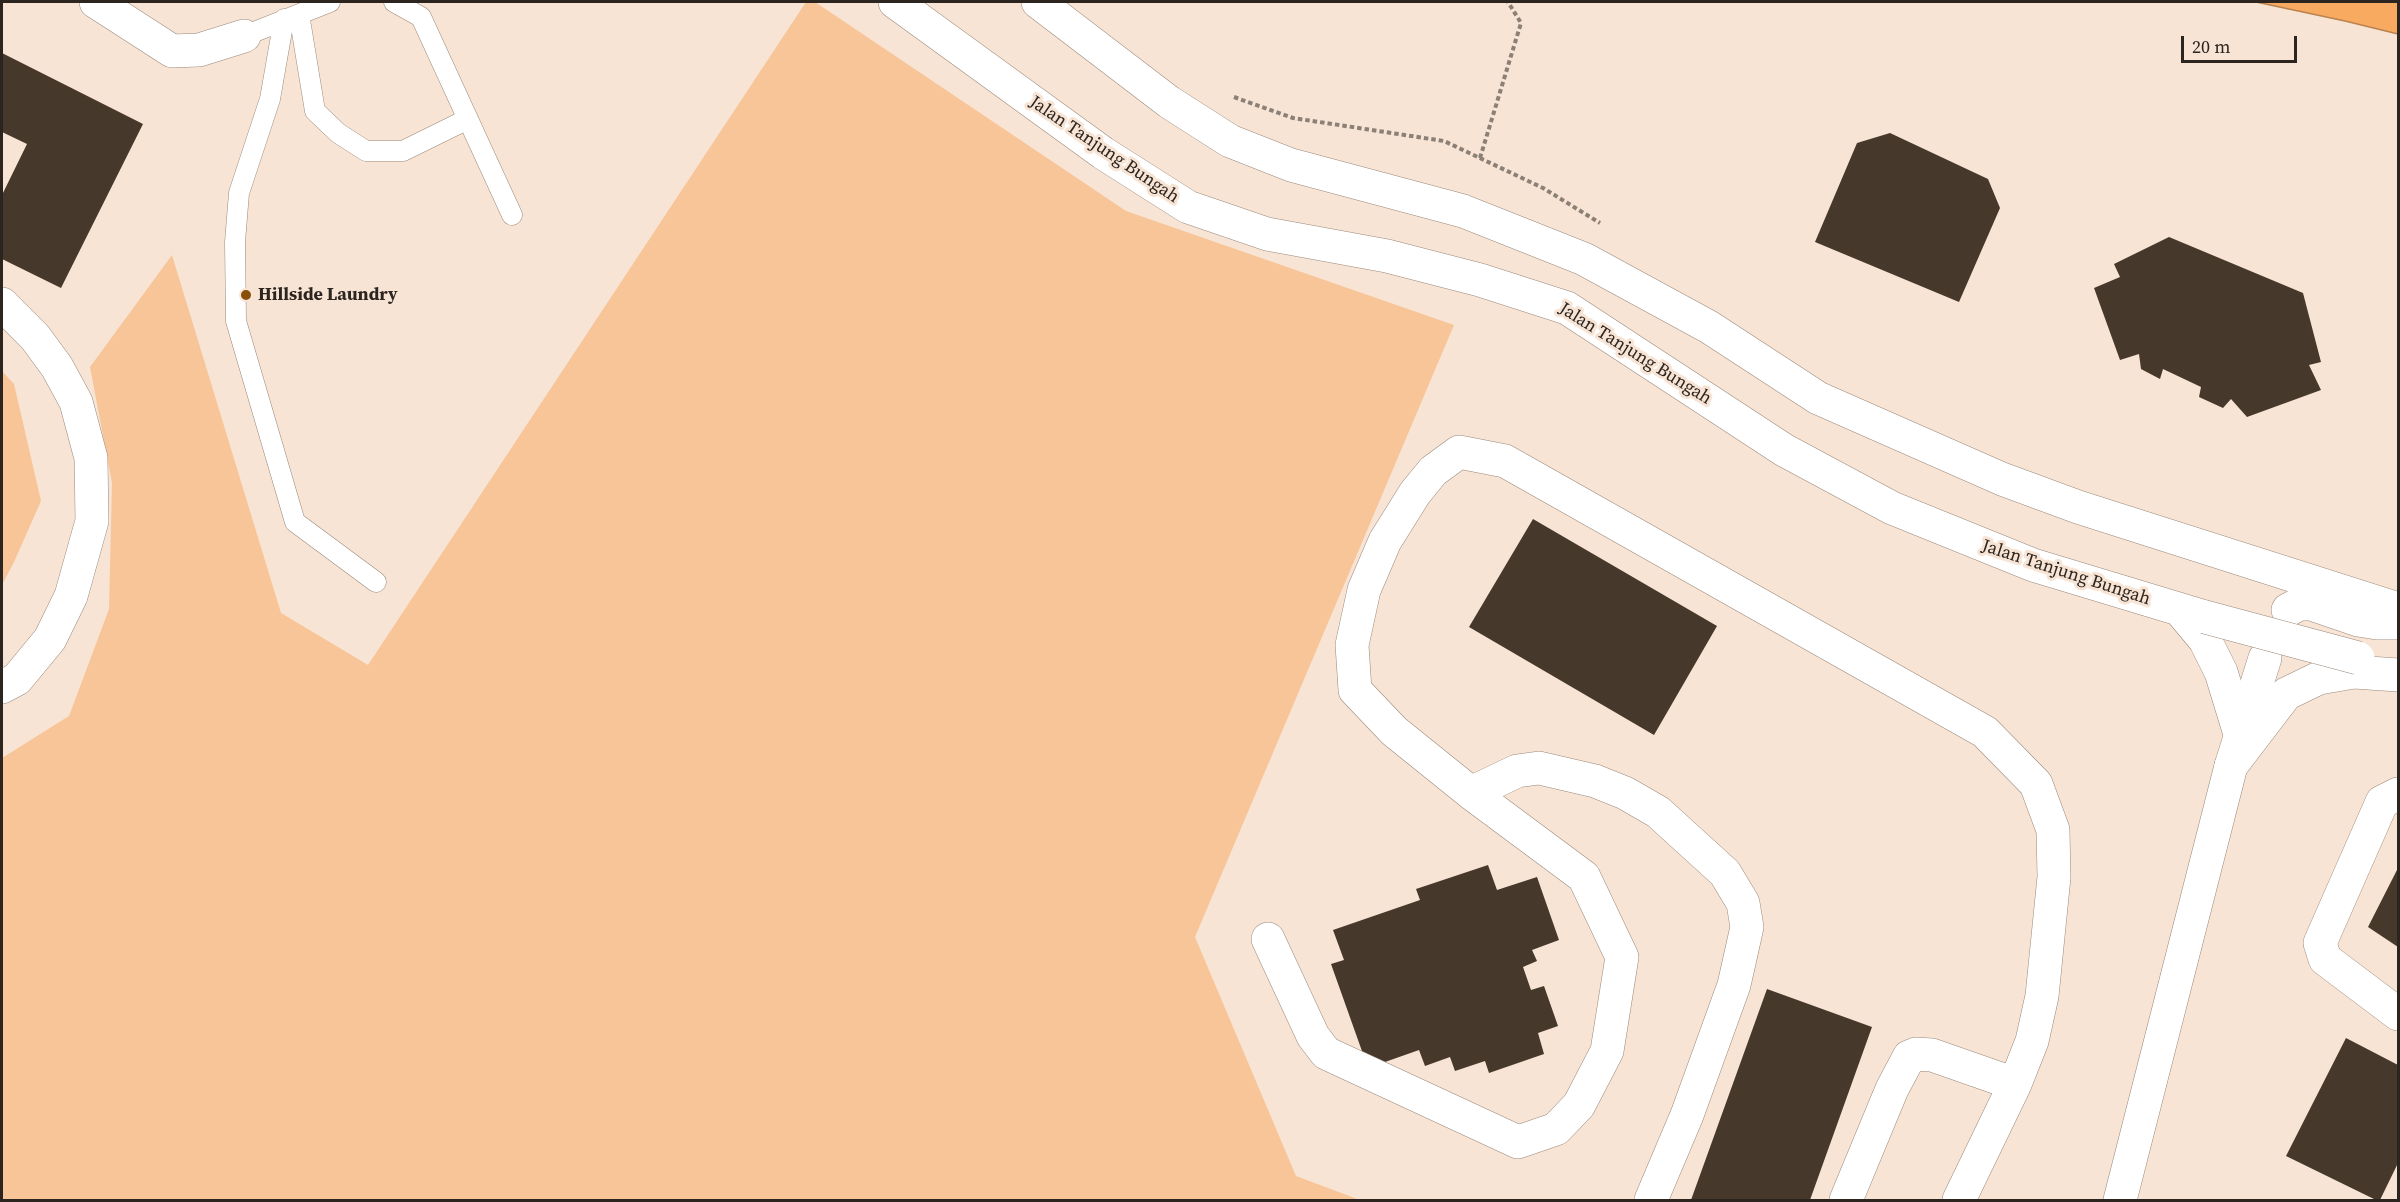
<!DOCTYPE html>
<html>
<head>
<meta charset="utf-8">
<style>
	body { margin:0 }
	#map { position:relative; width:2400px; height:1202px; overflow:hidden; background:#f7e4d5; font-family:"Source Serif 4",serif }
	canvas { display:block }
	.frame { position:absolute; inset:0; border:3px solid #2b241f; pointer-events:none }
	.scale { position:absolute; left:2181px; top:36px; width:116px; height:27px; box-sizing:border-box; border:3px solid #2b241f; border-top:0; padding-left:8px; font-size:18px; line-height:21px; white-space:nowrap; color:#2b241f; -webkit-text-stroke:4px #f7e4d5; paint-order:stroke }
</style>
</head>
<body>
<div id="map">
<canvas width="2400" height="1202"></canvas>
<div class="frame"></div>
<div class="scale">20 m</div>
</div>
<script>
const g = document.querySelector('canvas').getContext('2d');
g.lineJoin = 'round';
function fill(path, color) {
  g.fillStyle = color;
  g.fill(path, 'evenodd');
}
function shape(rows) {
  const path = new Path2D();
  for (const r of rows) {
    path.moveTo(r[0], r[1]);
    for (let i = 2; i < r.length; i += 2) path.lineTo(r[i], r[i + 1]);
  }
  return path;
}
function strokePath(path, color, width, dash) {
  g.strokeStyle = color;
  g.lineWidth = width;
  g.lineCap = dash ? 'butt' : 'round';
  g.setLineDash(dash || []);
  g.stroke(path);
}
function drawText(font, color, halo, rows, align = 'center') {
  g.font = font + ' "Source Serif 4",serif';
  g.lineWidth = 6;
  g.setLineDash([]);
  g.textBaseline = 'middle';
  g.strokeStyle = halo;
  g.fillStyle = color;
  for (const [text, x, y, turn = 0] of rows) {
    g.save();
    g.translate(x, y);
    g.rotate((+turn || 0) * Math.PI / 180);
    g.textAlign = isNaN(turn) ? turn : align;
    if (halo) g.strokeText(text, 0, 0);
    g.fillText(text, 0, 0);
    g.restore();
  }
}
const green = shape([
	[806,2,815,2,1126,211,1454,325,1195,937,1296,1176,1360,1200,2,1200,2,758,69,716,109,609,112,483,90,367,172,255,281,613,368,665],
	[2,371,14,384,41,501,14,562,2,585]
]);
const water = shape([
	[2256,2,2398,2,2398,34,2345,21,2256,2]
]);
const building = shape([
	[2,53,143,124,61,288,2,259,2,195,27,144,2,132],
	[1890,133,1988,179,2000,208,1959,302,1815,242,1857,143],
	[2169,237,2303,293,2321,362,2309,365,2321,390,2247,417,2231,399,2223,408,2199,397,2201,387,2163,369,2160,379,2141,369,2139,354,2120,360,2094,288,2120,277,2114,264],
	[1533,519,1717,626,1654,735,1469,627],
	[1488,865,1497,890,1537,877,1559,940,1532,950,1537,961,1523,967,1531,990,1544,986,1558,1026,1538,1033,1544,1054,1489,1073,1485,1061,1455,1071,1450,1057,1425,1066,1419,1050,1368,1068,1331,964,1344,960,1333,930,1420,900,1416,889],
	[2398,868,2398,947,2368,927],
	[1767,989,1872,1027,1810,1200,1691,1200],
	[2346,1038,2398,1065,2398,1163,2380,1200,2376,1200,2286,1156]
]);
const path = shape([
	[1234,97,1293,118,1444,141,1543,188,1600,223],
	[1480,158,1521,23,1508,2]
]);
const service = shape([
	[394,2,421,17,512,215],
	[299,14,315,111,338,133,366,151,403,151,468,119],
	[284,19,270,99,239,193,235,242,236,321,295,522,376,582],
	[244,36,330,2]
]);
const minor = shape([
	[96,2,172,51,199,50,244,36],
	[2,304,35,337,57,367,76,402,91,458,92,521,71,596,50,639,17,679,2,687],
	[2288,610,2299,604,2311,604,2358,620,2377,623,2398,623],
	[1471,793,1517,771,1539,768,1595,781,1625,793,1658,812,1725,873,1743,903,1747,927,1734,985,1687,1115,1651,1200],
	[2398,794,2382,802,2320,943,2325,959,2398,1014],
	[1268,939,1313,1036,1326,1053,1518,1142,1556,1129,1579,1105,1607,1051,1622,957,1584,877,1471,793,1394,731,1355,690,1352,645,1364,590,1385,541,1415,493,1433,471,1459,452,1505,461,1985,732,2036,784,2053,830,2054,877,2042,996,2032,1041,2015,1084,1959,1200],
	[1846,1200,1892,1089,1909,1057,1916,1054,1932,1055,2015,1084],
	[2120,1200,2231,766,2265,658]
]);
const primary = shape([
	[895,2,1103,153,1188,207,1267,234,1387,256,1480,280,1567,308,1784,450,1892,508,2033,565,2205,617],
	[1038,2,1169,102,1230,141,1291,165,1463,211,1584,259,1709,327,1818,398,2002,479,2078,507,2398,609],
	[2180,610,2205,640,2221,672,2240,734],
	[2231,766,2286,694,2319,678,2354,672,2398,675]
]);
const primaryBridge = shape([
	[2205,617,2358,658]
]);
const markers = [
	[246,295,6,"#8a4f09"]
];
const streetNames = [
	["Jalan Tanjung Bungah",1104,150,34],
	["Jalan Tanjung Bungah",1635,354,32],
	["Jalan Tanjung Bungah",2066,573,18]
];
const poiNames = [
	["Hillside Laundry",258,295]
];
fill(green, '#f8c598');
fill(water, '#f8aa61');
strokePath(water, '#ba824d', 1.5);
fill(building, '#46382b');
strokePath(service, '#9a897b', 21);
strokePath(minor, '#9a897b', 34);
strokePath(primary, '#9a897b', 34);
strokePath(path, '#8c8076', 4, [4.5, 3]);
strokePath(service, '#fff', 20);
strokePath(minor, '#fff', 33);
strokePath(primary, '#fff', 33);
strokePath(primaryBridge, '#9a897b', 34, []);
strokePath(primaryBridge, '#fff', 33);
for (const [x, y, r, color] of markers) {
  const dot = new Path2D();
  dot.arc(x, y, r, 0, 2 * Math.PI);
  g.fillStyle = color;
  g.fill(dot);
  strokePath(dot, '#f7e4d5', 2);
}
drawText('18px', '#2b241f', '#f7e4d5', streetNames);
drawText('bold 18px', '#2b241f', '#f7e4d5', poiNames, 'left');
</script>
</body>
</html>
